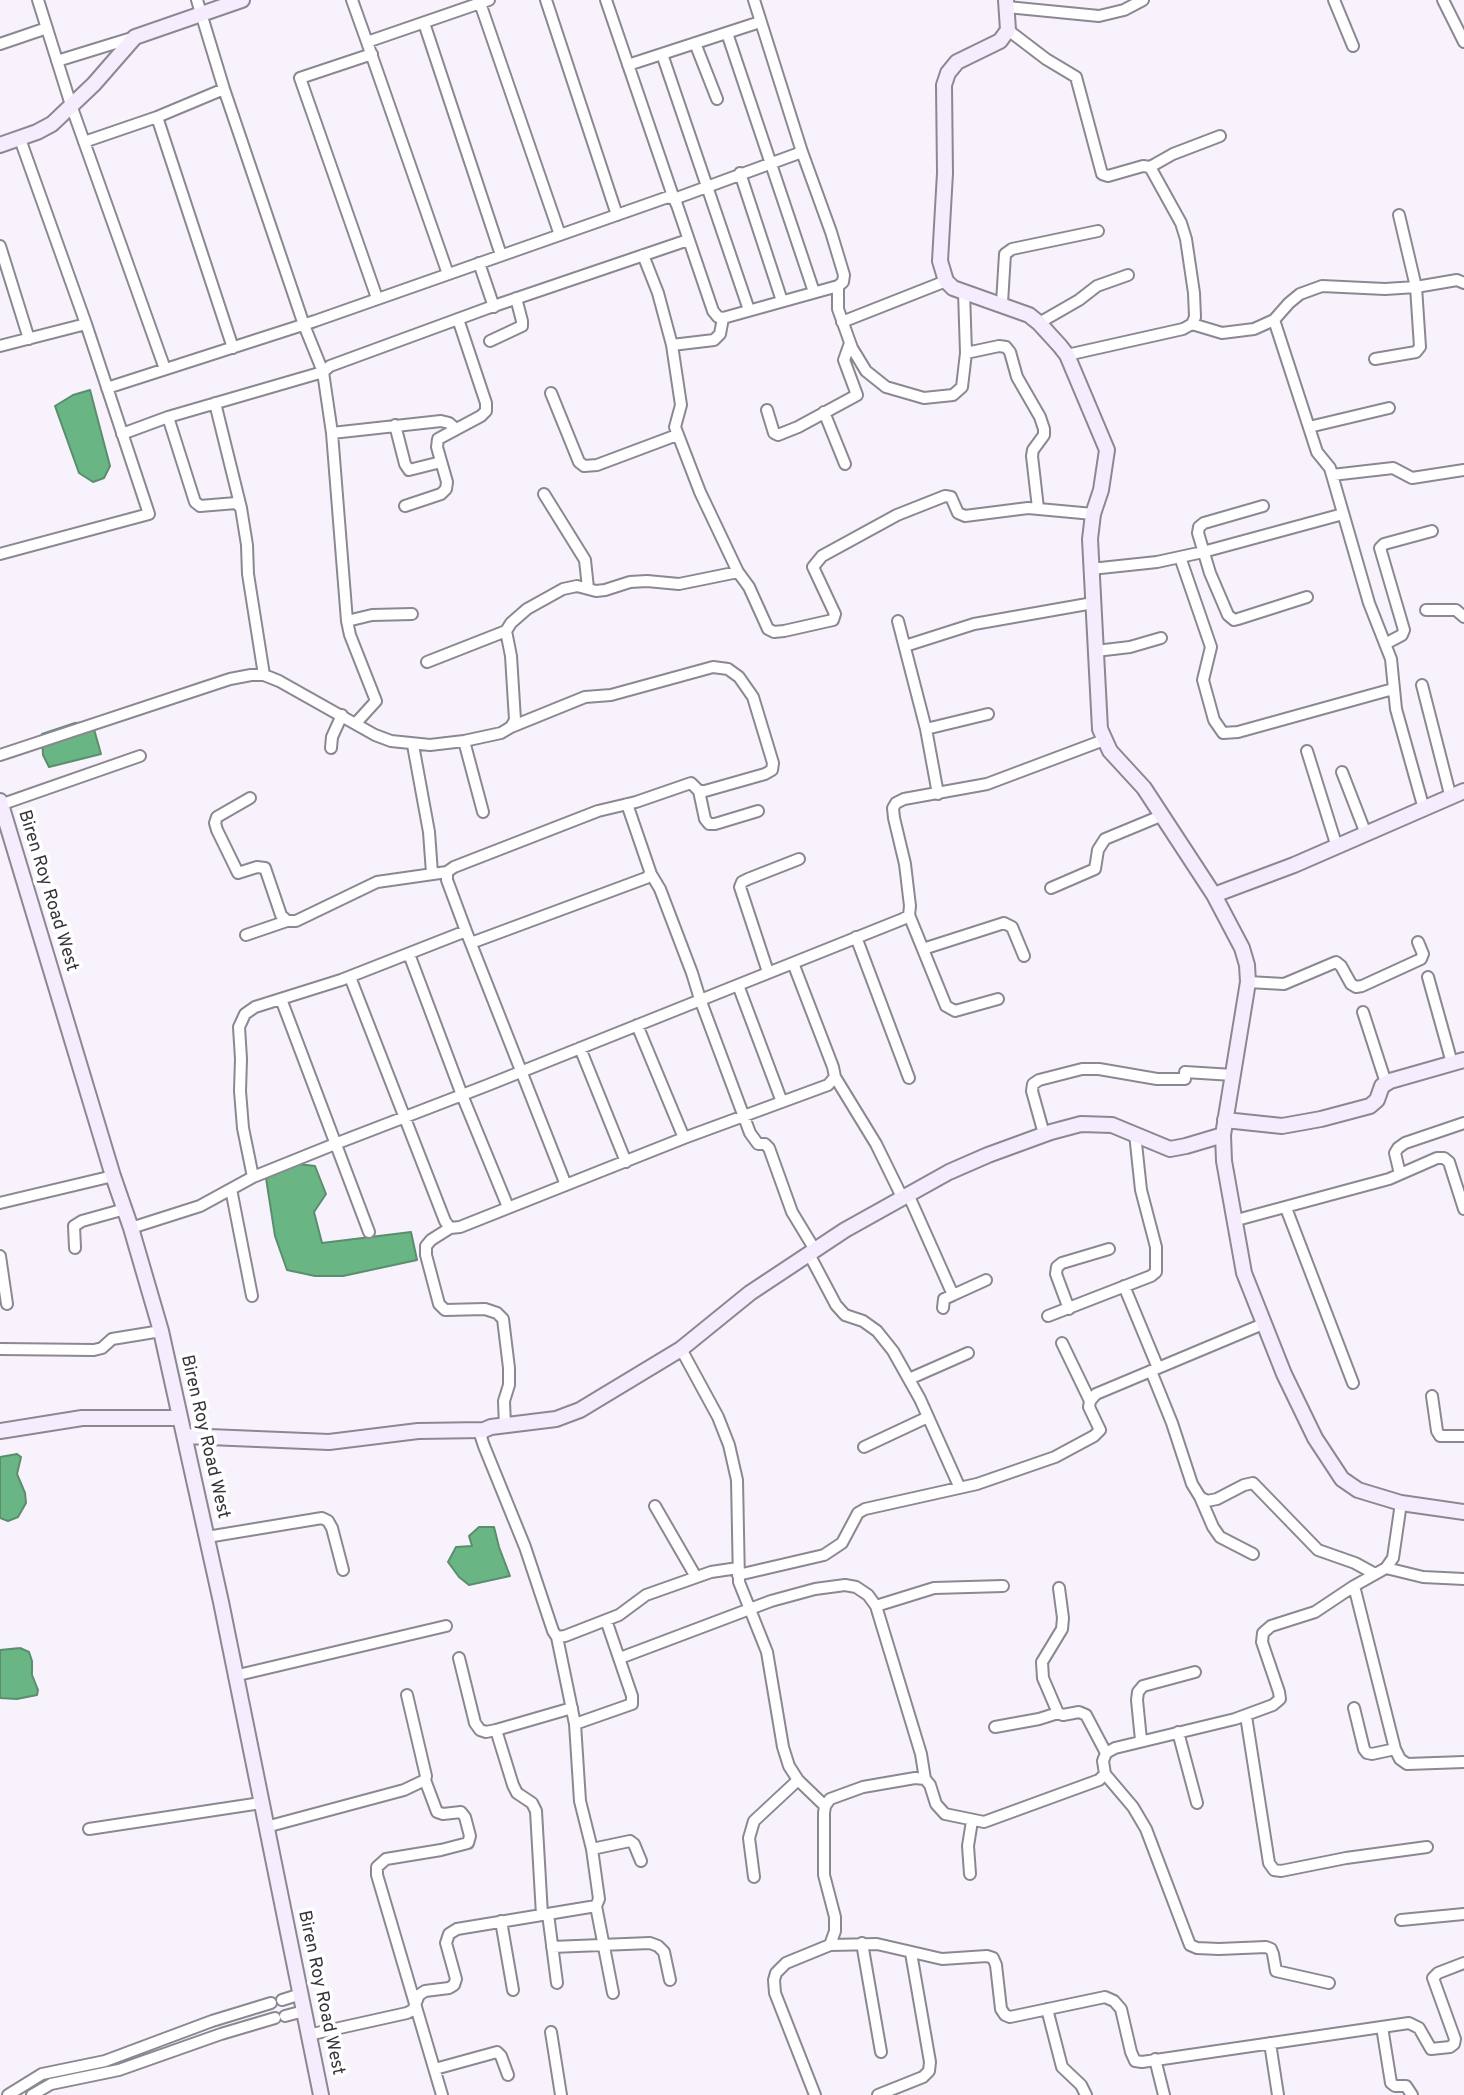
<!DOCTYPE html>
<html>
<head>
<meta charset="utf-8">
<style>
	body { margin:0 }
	canvas { display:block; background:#f8f2fc }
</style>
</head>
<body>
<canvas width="1464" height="2095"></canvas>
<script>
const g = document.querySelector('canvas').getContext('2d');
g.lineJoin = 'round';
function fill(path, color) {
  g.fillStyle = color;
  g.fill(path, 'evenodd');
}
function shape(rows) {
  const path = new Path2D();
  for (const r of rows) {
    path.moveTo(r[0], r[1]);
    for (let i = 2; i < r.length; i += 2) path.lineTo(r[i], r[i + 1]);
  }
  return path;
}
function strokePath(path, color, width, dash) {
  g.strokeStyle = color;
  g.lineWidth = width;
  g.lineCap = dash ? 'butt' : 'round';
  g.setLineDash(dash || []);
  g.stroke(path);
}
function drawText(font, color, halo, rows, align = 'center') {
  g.font = font + ' Overpass,sans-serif';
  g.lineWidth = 7;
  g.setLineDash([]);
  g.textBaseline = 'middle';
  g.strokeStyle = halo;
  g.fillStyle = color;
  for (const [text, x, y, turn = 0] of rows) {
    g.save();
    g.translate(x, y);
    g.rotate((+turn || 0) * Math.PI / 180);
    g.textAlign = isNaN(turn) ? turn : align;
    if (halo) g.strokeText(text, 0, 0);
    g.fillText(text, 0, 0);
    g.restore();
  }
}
const water = shape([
	[90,390,110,466,104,478,93,482,79,473,55,406,73,395,90,390],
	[92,722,101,754,49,767,43,755,42,734,75,723,92,722],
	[298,1164,315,1166,326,1194,314,1212,322,1243,411,1232,417,1260,343,1276,315,1276,287,1270,275,1236,266,1178,298,1164],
	[17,1454,21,1457,17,1474,25,1493,26,1503,18,1517,8,1521,0,1518,0,1457,17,1454],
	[479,1527,494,1527,499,1547,510,1576,469,1585,459,1577,448,1562,456,1547,472,1546,469,1536,479,1527],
	[20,1648,29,1652,32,1661,32,1675,38,1690,37,1695,17,1699,0,1698,0,1650,20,1648]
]);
const street = shape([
	[38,0,71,105,165,369],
	[352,0,367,42,489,0],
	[546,0,617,215],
	[606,0,674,199,802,152],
	[1334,0,1353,46],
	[1443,0,1464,42],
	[480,3,560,235],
	[1007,7,1099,16,1124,10,1143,0],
	[424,23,501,255],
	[1008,30,1046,59,1076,77,1102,174,1108,176,1143,166,1150,167,1181,223,1186,239,1194,293,1195,317,1192,324,1183,329,1067,355],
	[727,33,814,292],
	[367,42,448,274],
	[695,43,717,99],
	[0,44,47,28],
	[372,54,300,78,377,298],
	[662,54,749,310],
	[57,61,135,37],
	[628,65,760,22],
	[224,89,157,117,233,348],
	[84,142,157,117],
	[1150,167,1173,154,1220,136],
	[740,173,782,301],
	[0,246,29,339],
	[643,255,658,293,672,345],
	[479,263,494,307],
	[838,286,838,309,852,348,866,371,886,387,924,398,953,395,962,387,966,353,964,292],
	[1002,303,1005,254,1012,249,1098,231],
	[723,318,720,334,714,340,672,345,681,405,675,427,700,492,738,572],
	[1274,320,1317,452,1330,468,1369,603,1391,659,1396,709,1424,809],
	[842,322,946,281],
	[1039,323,1079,300,1097,286,1128,275],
	[1192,324,1222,333,1254,329,1274,320,1289,303,1300,294,1322,286,1385,289,1416,287,1457,280,1464,283],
	[490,341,522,326,522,321,516,298],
	[0,346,86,324],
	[966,353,999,346,1006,347,1010,352,1017,377,1040,417,1044,429,1044,435,1033,450,1032,456,1038,508],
	[1375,359,1416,352,1420,347,1416,287,1399,215],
	[107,388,315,321,668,197,674,199,677,205,713,311,718,317,723,318,838,286,843,282,844,275,831,232,802,152,754,0],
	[551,393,579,462,584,466,597,465,677,435],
	[215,403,241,508],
	[767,410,774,433,778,435,798,427,857,395,844,360,850,343],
	[824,412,845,464],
	[168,417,195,502,200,506,236,503,241,508,247,545,248,574,264,675],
	[395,425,405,464,409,470,441,462],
	[1309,427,1389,408],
	[332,433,441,421,449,423,456,429],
	[122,434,168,417,323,372,304,325,224,89,197,0],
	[1332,475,1393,468,1412,478,1464,470],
	[544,494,585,560,588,588],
	[405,506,441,494,446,489,447,482,437,447,438,439,481,416,486,411,486,403,458,319],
	[1263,506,1204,523,1199,527,1198,533,1210,573,1228,615,1234,620,1238,619,1307,597],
	[0,554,149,514,86,324,20,139],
	[1180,557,1211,647,1203,680,1214,720,1223,733,1238,732,1393,689],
	[1091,569,1157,562,1203,552,1343,514],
	[1426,610,1456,610,1464,617],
	[347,621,372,615,412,614],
	[898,621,926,729,938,794],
	[1385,644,1402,635,1404,630,1380,548,1384,544,1432,531],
	[905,646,974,624,1093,603],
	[1096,651,1130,647,1161,638],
	[427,662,506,631],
	[1422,685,1451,798],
	[356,723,376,701,350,635,347,621,332,433,323,372,330,366,488,308,688,240],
	[926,729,988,714],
	[464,741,483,812],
	[413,745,429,832,432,873],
	[331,748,332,737,342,715],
	[1307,751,1337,847],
	[0,755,230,679,251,675,264,675,279,681,375,735,391,741,430,745,464,741,501,733,511,727,515,720,511,656,506,631,511,623,527,609,563,589,577,586,596,591,605,590,630,582,647,581,679,584,738,572,749,587,768,629,774,632,784,631,833,620,835,614,813,567,822,556,897,515,945,496,951,497,958,513,965,516,1028,508,1093,514],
	[1342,772,1366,834],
	[699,791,705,819,709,824,715,824,758,811],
	[250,798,217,817,215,823,217,830,238,873,257,867,265,868,281,915,287,921,296,921,377,882,447,872],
	[0,805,140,756],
	[651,874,660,889,692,973,700,999,750,1133,758,1144,765,1144,769,1148,792,1212,815,1250],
	[1051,888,1095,869,1098,850,1105,839,1163,815],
	[909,915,946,1006,955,1011,998,999],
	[466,931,566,1185],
	[246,935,287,921],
	[856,937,909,1078],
	[471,943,646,878,651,874,627,804],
	[923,949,1004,923,1012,927,1024,956],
	[409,954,462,1095,508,1207],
	[768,972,740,887,742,882,748,879,799,859],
	[350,977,445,1221,450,1228,460,1227,684,1138,828,1085,835,1077,833,1067,793,963],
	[1428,977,1452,1063],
	[1248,982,1284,984,1336,962,1341,966,1351,984,1356,987,1362,986,1421,959,1423,954,1418,942],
	[738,985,782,1102],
	[281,999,369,1232],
	[1363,1012,1386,1083],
	[637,1025,684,1138],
	[580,1048,626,1162],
	[835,1077,876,1144,902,1197],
	[1044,1134,1032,1091,1033,1084,1039,1080,1082,1069,1099,1069,1157,1079,1185,1079,1185,1072,1233,1075],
	[1400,1174,1395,1153,1398,1148,1405,1143,1464,1123],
	[253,1177,243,1128,240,1091,241,1059,239,1027,245,1014,255,1007,341,980,466,931,447,880,447,872,454,867,598,811,636,802,691,783,699,791,705,791,765,774,772,770,773,763,753,697,739,677,728,669,713,667,611,695,585,697,511,727],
	[231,1189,252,1296],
	[908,1194,953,1295,944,1299,943,1308],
	[0,1203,113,1176],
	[1286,1208,1353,1383],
	[1233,1221,1389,1179,1437,1158,1444,1158,1449,1162,1464,1209],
	[131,1228,200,1206,253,1177,335,1144,488,1085,903,919,909,915,910,906,905,864,894,818,893,808,896,803,904,799,987,784,1104,740],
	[450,1228,431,1240,426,1246,426,1255,439,1304,445,1310,485,1309,497,1313,503,1319,509,1368,509,1385,504,1401,505,1426],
	[75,1248,74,1226,82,1221,125,1209],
	[809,1254,836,1305,845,1315,863,1321,877,1331,893,1351,920,1399,959,1486],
	[0,1256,7,1304],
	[1124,1286,1158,1368],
	[953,1295,986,1280],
	[1069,1309,1056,1274,1057,1267,1062,1263,1109,1249],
	[1048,1316,1151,1276,1156,1272,1156,1247,1141,1190,1135,1134],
	[1062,1343,1090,1401],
	[0,1349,94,1350,102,1348,112,1339,161,1331],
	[681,1349,718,1417,729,1445,737,1480,739,1582,767,1652,783,1747,789,1766,798,1780,825,1806],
	[1151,1371,1172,1423,1192,1484,1200,1497,1207,1501,1217,1499,1244,1485,1253,1483,1318,1550,1355,1563,1375,1574],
	[909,1379,968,1353],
	[1432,1396,1437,1431,1440,1436,1464,1436],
	[484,1430,481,1437,484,1446,525,1547,553,1631,557,1637,565,1636,619,1615,646,1595,711,1572,738,1568],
	[864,1447,928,1417],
	[1200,1497,1213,1527,1220,1537,1253,1554],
	[655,1506,696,1577],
	[207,1537,322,1518,328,1521,332,1528,343,1570],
	[1386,1568,1423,1577,1464,1579],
	[738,1575,824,1555,842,1543,858,1513,865,1509,977,1484,1055,1457,1094,1436,1100,1430,1089,1407,1090,1401,1096,1394,1263,1324],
	[1354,1586,1395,1749,1400,1759,1407,1764,1464,1762],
	[1059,1588,1063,1618,1062,1629,1042,1662,1043,1678,1058,1713,1063,1715,1079,1712,1086,1715,1106,1753],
	[876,1606,934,1588,1003,1586],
	[459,1658,475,1723,480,1730,486,1732,496,1730,572,1708],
	[620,1658,771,1601,815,1589,845,1585,856,1587,868,1595,876,1606,921,1754,925,1779],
	[234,1676,446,1626],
	[1354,1708,1364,1749,1367,1753,1372,1754,1395,1749],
	[1246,1716,1269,1863,1274,1870,1281,1871,1346,1858,1427,1847],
	[575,1724,632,1704,632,1696,606,1620],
	[995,1727,1039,1719,1058,1713],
	[496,1730,513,1785,517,1793,532,1803,536,1811,542,1915],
	[1178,1732,1197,1803],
	[1141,1740,1137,1700,1138,1692,1143,1686,1195,1672],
	[1105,1774,1133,1807,1146,1829,1190,1945,1197,1948,1219,1949,1266,1947,1271,1949,1273,1954,1276,1971,1329,1983],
	[425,1780,437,1812,443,1814,461,1812,465,1817,470,1836,468,1843,441,1850,386,1859,377,1867,377,1875,442,2095],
	[266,1827,404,1790,425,1780,426,1776,407,1695],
	[89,1829,261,1803],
	[592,1849,630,1841,634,1844,641,1861],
	[970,1874,968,1846,972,1821],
	[754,1877,749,1838,754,1821,798,1780],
	[596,1906,613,1993],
	[548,1914,557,1983],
	[1401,1920,1464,1914],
	[501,1921,513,1990],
	[862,1943,881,2052],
	[830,1945,877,1944,942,1959,987,1956,993,1958,996,1965,1001,2009,1005,2015,1010,2017,1105,1997,1114,2001,1121,2009,1131,2052,1135,2061,1142,2062,1409,2023,1419,2028,1431,2049,1450,2047,1454,2044,1455,2039,1433,1978,1438,1973,1464,1963],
	[552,1947,650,1943,658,1946,664,1952,670,1980],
	[282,2000,301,1994],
	[1047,2009,1062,2067,1081,2085,1086,2095],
	[285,2016,304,2011],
	[1382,2027,1391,2083,1395,2086,1406,2086,1412,2095],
	[551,2032,561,2095],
	[308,2035,407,2013,413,2010,419,1995,425,1991,449,1988,454,1985,456,1979,446,1943,449,1934,457,1929,596,1906,599,1899,592,1849,580,1801,575,1724,557,1637],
	[1270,2043,1278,2095],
	[1155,2059,1164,2095],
	[435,2069,497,2052,501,2056,508,2075],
	[8,2095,42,2074,105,2061,212,2021,271,2003],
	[32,2095,51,2084,119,2070,221,2034,275,2018],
	[815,2095,775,1993,774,1980,776,1973,786,1963,830,1945,835,1931,835,1917,824,1875,824,1813,825,1806,830,1799,863,1787,915,1778,925,1779,930,1785,936,1804,945,1814,984,1822,1099,1780,1105,1774,1103,1761,1106,1753,1115,1748,1235,1719,1273,1705,1280,1699,1279,1692,1262,1642,1263,1633,1271,1626,1315,1612,1354,1586,1386,1568,1393,1558,1401,1503],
	[878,2095,923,2077,929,2071,930,2062,911,1953]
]);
const secondary = shape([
	[1006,0,1008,30,1000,41,957,62,948,73,944,85,945,173,940,261,946,281,953,288,1029,315,1039,323,1060,346,1067,355,1107,450,1101,490,1093,514,1090,539,1100,729,1110,751,1144,788,1214,895,1242,948,1247,965,1248,982,1223,1135,1224,1161,1244,1273,1284,1374,1315,1438,1342,1479,1358,1490,1401,1503,1464,1512],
	[0,145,37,132,52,124,94,84,135,37,242,0],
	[0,801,113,1176,131,1228,161,1331,221,1602,321,2095],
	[1214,895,1294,865,1464,791],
	[1225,1120,1282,1126,1321,1119,1370,1106,1377,1100,1382,1086,1390,1081,1464,1060],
	[0,1431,82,1418,179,1418],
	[185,1436,329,1442,418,1431,484,1430,491,1427,556,1419,580,1410,681,1349,750,1293,845,1230,949,1172,988,1155,1051,1132,1081,1124,1112,1125,1170,1149,1186,1146,1223,1135]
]);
const streetNames = [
	["Biren Roy Road West",47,891,73],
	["Biren Roy Road West",204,1437,77],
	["Biren Roy Road West",320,1993,78]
];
fill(water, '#69b584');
strokePath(water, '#5a8e6d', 2);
strokePath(street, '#8c8891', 14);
strokePath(secondary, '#8c8891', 18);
strokePath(street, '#fff', 10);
strokePath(secondary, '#f5ecfd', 14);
drawText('18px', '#363438', '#fff', streetNames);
</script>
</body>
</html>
